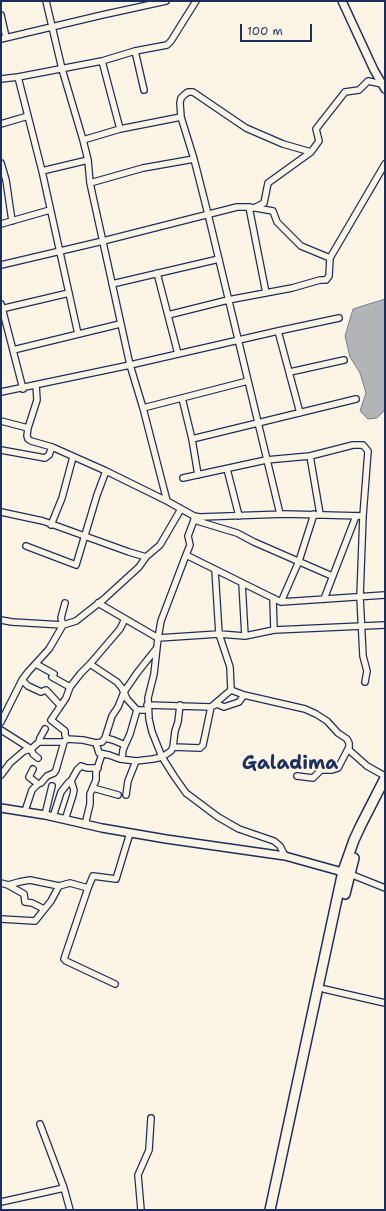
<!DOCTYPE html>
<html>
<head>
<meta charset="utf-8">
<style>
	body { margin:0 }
	#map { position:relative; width:386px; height:1211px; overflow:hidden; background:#fcf5e5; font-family:"Shantell Sans",sans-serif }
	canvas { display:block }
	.frame { position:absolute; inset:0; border:2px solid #1b2f5e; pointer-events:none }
	.scale { position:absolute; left:240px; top:24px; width:72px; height:18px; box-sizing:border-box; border:2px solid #1b2f5e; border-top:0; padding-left:5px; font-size:12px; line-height:14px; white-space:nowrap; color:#1b2f5e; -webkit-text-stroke:3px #fcf5e5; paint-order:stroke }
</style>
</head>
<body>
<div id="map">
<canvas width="386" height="1211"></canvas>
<div class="frame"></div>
<div class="scale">100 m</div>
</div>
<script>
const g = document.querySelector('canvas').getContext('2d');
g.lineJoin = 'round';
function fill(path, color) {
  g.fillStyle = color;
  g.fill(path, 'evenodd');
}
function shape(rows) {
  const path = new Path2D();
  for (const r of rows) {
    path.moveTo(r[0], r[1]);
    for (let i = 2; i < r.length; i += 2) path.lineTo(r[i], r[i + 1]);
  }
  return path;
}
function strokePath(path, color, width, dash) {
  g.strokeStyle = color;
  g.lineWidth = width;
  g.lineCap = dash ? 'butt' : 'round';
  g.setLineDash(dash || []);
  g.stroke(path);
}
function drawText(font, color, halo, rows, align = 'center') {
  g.font = font + ' "Shantell Sans",sans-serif';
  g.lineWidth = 3.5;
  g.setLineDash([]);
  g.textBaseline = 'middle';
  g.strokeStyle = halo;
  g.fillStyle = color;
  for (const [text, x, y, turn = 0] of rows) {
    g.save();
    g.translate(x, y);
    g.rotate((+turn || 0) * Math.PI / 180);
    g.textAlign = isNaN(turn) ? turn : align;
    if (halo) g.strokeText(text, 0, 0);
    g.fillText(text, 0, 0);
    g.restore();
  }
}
const water = shape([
	[385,299,385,410,377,418,368,419,360,411,366,393,360,373,350,357,345,336,353,309,385,299]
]);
const minor = shape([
	[46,1,62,69,83,140,88,160,90,183,130,365,143,408,167,501,194,516,200,517,285,514,363,516],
	[1,15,6,37],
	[1,39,102,15,166,1],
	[135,51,144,90],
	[102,61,120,129],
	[18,77,42,171,78,334],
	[1,79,18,77,102,61,135,51,167,45,171,41,196,1],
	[1,124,28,116],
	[83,140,120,129,181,117],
	[1,163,6,180,12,221],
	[42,171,88,160],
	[90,183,143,168,194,159],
	[249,207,266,293],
	[256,208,273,211,277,222,301,246,330,258,385,164],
	[1,224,50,210],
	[1,265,103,241,237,207,249,207,254,208,264,203,268,183,311,152],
	[157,273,178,354],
	[112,284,219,259],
	[1,304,23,389],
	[1,309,69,293],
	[168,315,228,300,292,288,320,280,326,280,329,276,330,258],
	[278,331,300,413],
	[13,350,120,324],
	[290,372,344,360],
	[36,385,37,400,28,428,27,436,28,439,31,441,52,447,106,471,167,501],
	[1,392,130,365,278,331,339,318],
	[182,398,192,439,198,475],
	[143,408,248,381],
	[1,421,28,428],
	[192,439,356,399],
	[1,450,45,458,49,455,52,447],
	[310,456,320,514],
	[227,469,239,516],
	[183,478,266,460,310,456,353,445,363,445,368,451,363,516,360,597,363,656,367,671,365,682],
	[1,512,43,521,129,552,146,557],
	[280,514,208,214,194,159,181,117,180,103,181,98,184,95,188,92,193,92,246,128,283,144,311,152,319,141,316,129,345,92,359,90,368,81,382,84],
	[194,516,194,520,188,536,190,545,186,555,281,602,299,561,314,514],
	[194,520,237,533,254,542,332,576],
	[51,525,62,498,73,457],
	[26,546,76,565,97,495,106,471],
	[186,555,161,621,158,638,154,674,148,698,149,719,152,732,162,757,174,776,186,793,218,817,239,829,274,841,280,846,285,856],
	[242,583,245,636],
	[273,598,274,630],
	[324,599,356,516],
	[281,602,385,595],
	[98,603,158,638,219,634,245,636,274,630,385,625],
	[1,620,12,622,63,625,61,618,65,603],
	[36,664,54,674,52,677,70,687],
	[90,664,117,682,122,688,127,699,137,710,148,710],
	[22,680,28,686,41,692,46,690,60,705],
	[231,690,244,695,305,709,316,714,327,721,338,733,347,739,349,743,349,750,367,766,385,776],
	[147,705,211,707,217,704,224,707,239,702,244,695],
	[1,722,22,680,28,672,49,649,63,625,76,621,104,599,139,567,146,557,160,545,181,509],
	[1,730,31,749,33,754,38,758],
	[105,738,113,740,125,745,130,734,137,710],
	[67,739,65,735,65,731,51,720,66,698,70,687,81,673,90,664,120,629,125,619],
	[39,742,40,738,45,729],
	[96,743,102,742,105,738,112,716,118,707,124,692,137,673,156,649],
	[173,747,200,748,203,745,211,707,231,690,230,667,219,634,215,570],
	[122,759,123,750,125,745],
	[33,769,29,777,38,784],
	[1,775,10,763,24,751,31,749,39,742,64,742,67,739,83,740,96,743,99,753,109,755,120,759,136,761,153,759,162,757,171,751,173,747,175,731,178,722,180,705],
	[297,776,313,778,321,770,332,770,338,768,349,747],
	[93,788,118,795],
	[126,795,128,781,136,761],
	[25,811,32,790,38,784,41,783,47,776,54,773,56,770,64,742],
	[45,815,52,786],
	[53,817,61,792,69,782,71,781,77,770,81,766,87,768,98,768],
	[65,820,73,795,74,790,71,781],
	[85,825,90,804,90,794,96,780,96,772,102,754],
	[350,874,385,888],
	[1,883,8,885,19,882,30,880,59,886,70,883,88,888],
	[8,885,24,894,25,902,32,903,44,909],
	[1,919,35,921,51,901,59,886],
	[115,984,66,961,64,959,88,888,93,876,116,879,130,833],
	[324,989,385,1003],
	[40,1124,64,1188,70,1210],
	[1,1202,64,1188],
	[141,1210,138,1175,149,1150,151,1118]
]);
const tertiary = shape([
	[342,1,374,70,385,89],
	[1,808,45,815,102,828,166,839,285,856,346,873]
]);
const trunk = shape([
	[345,894,354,858],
	[270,1210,343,871,354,840,361,825,385,778]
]);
const districtNames = [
	["Galadima",290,764]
];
fill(water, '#b2b4b8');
strokePath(water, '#767f94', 1);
strokePath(minor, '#1b2f5e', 8);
strokePath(tertiary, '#1b2f5e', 10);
strokePath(trunk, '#1b2f5e', 12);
strokePath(minor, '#fcf5e5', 5.5);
strokePath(tertiary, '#fcf5e5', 7);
strokePath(trunk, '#fcf5e5', 9);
drawText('bold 19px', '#1b2f5e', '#fcf5e5', districtNames);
</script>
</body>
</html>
